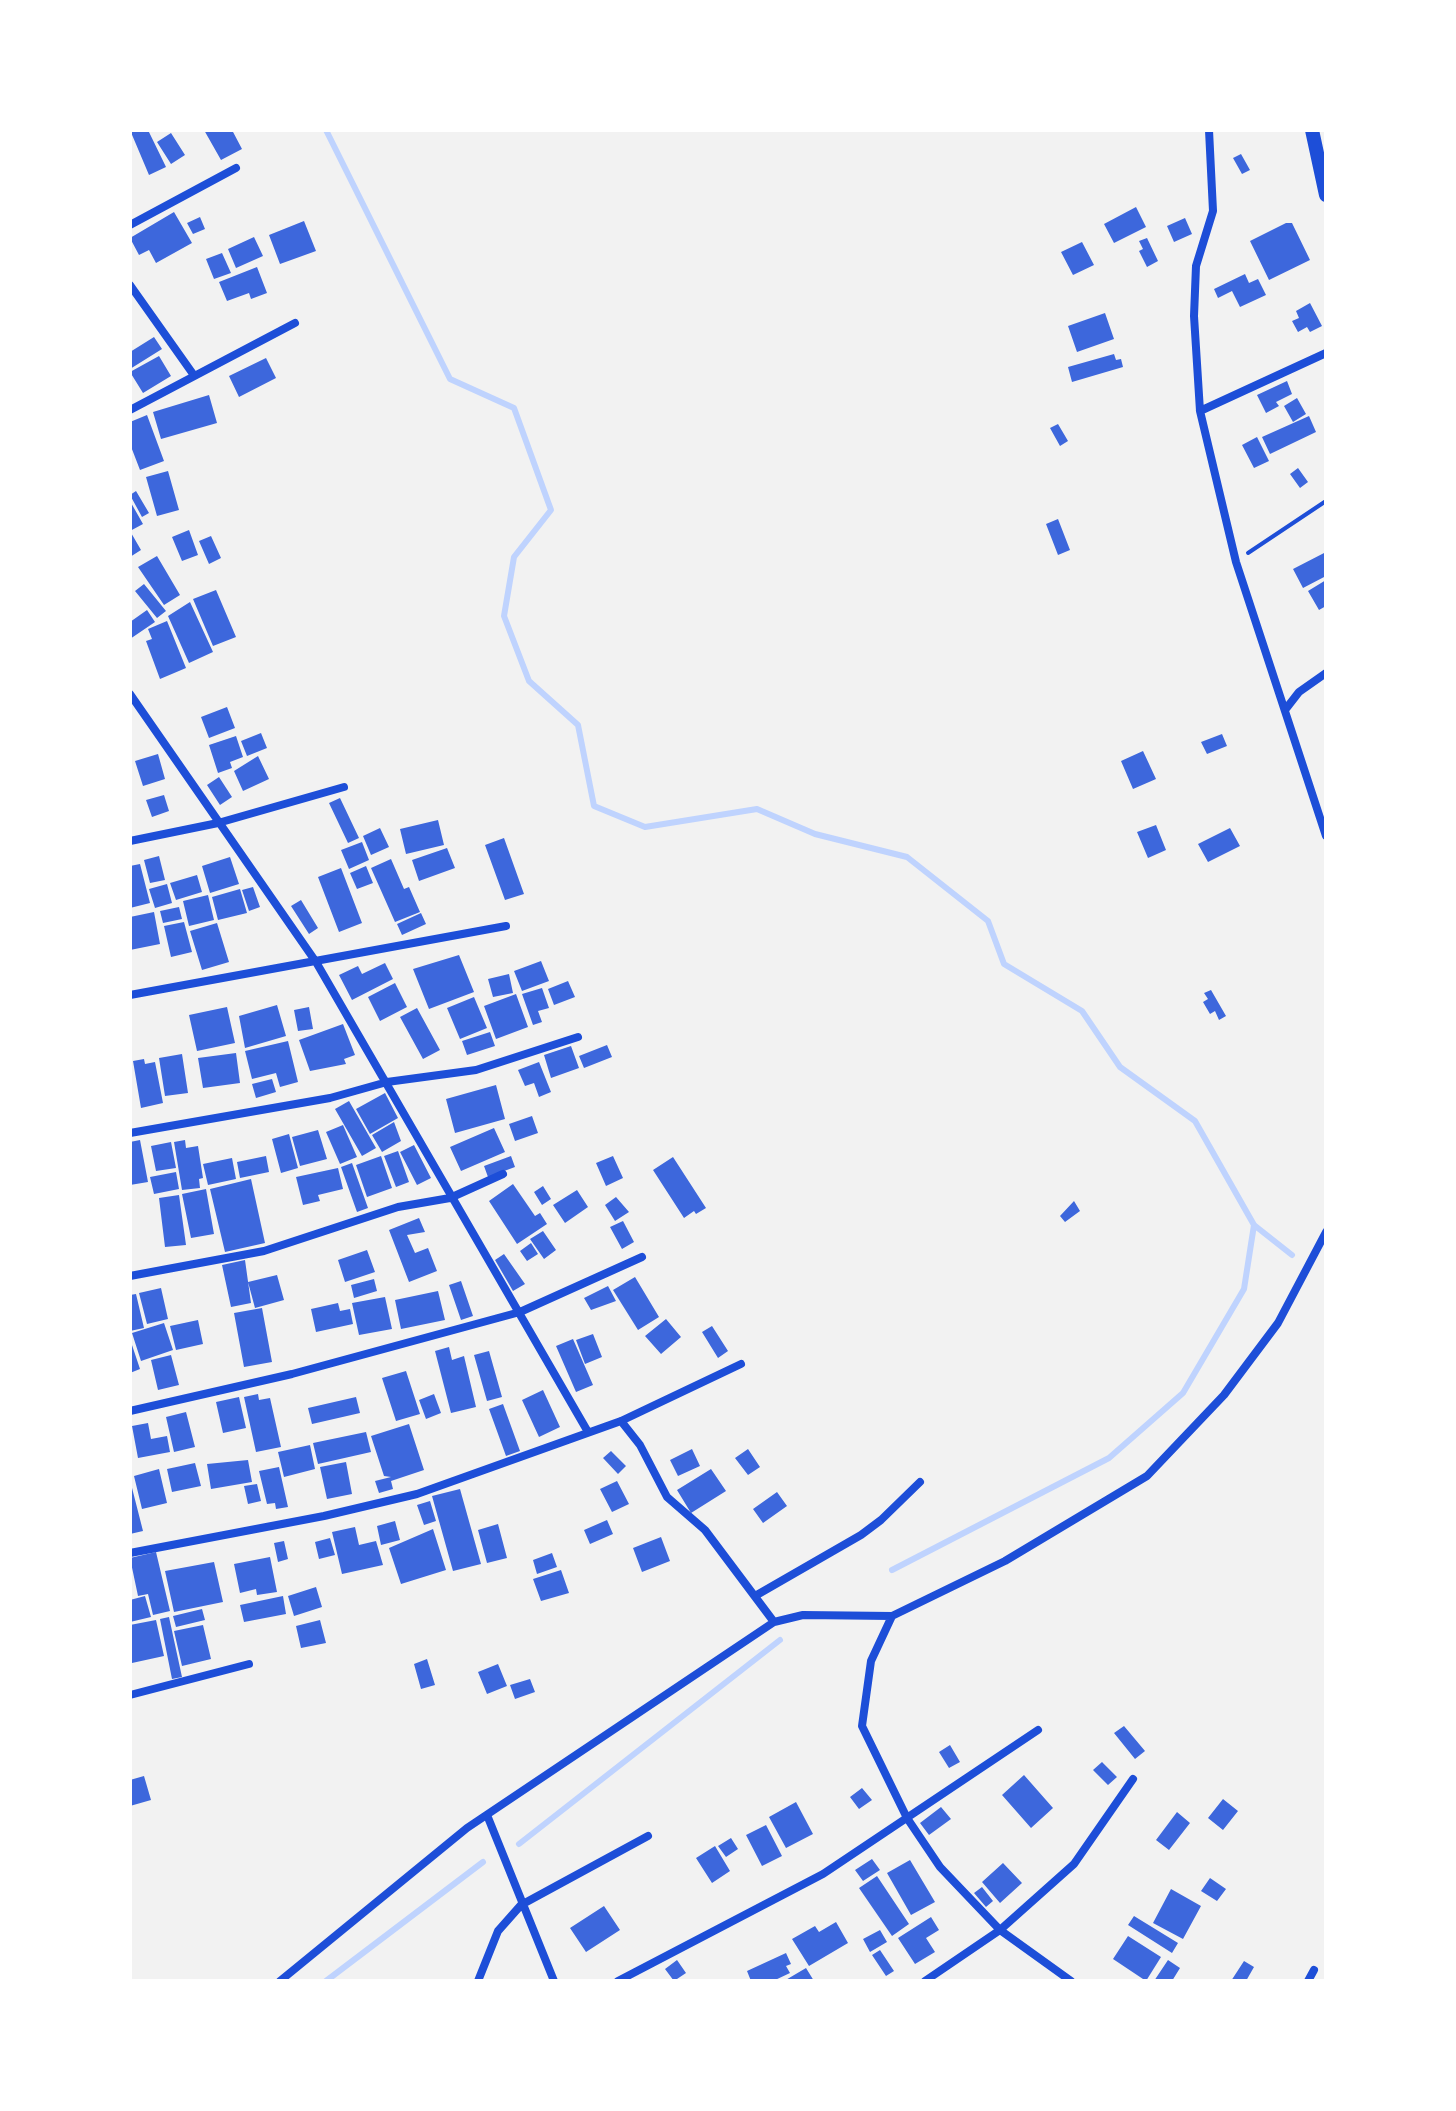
<!DOCTYPE html>
<html>
<head>
<meta charset="utf-8">
<style>
	body { margin:0 }
	#map { position:relative; width:1456px; height:2111px; overflow:hidden; background:#f2f2f2; font-family:Manrope,sans-serif }
	canvas { display:block }
	.frame { position:absolute; inset:0; border:132px solid #fff; pointer-events:none }
</style>
</head>
<body>
<div id="map">
<canvas width="1456" height="2111"></canvas>
<div class="frame"></div>
</div>
<script>
const g = document.querySelector('canvas').getContext('2d');
g.lineJoin = 'round';
function shape(rows) {
  const path = new Path2D();
  for (const r of rows) {
    path.moveTo(r[0], r[1]);
    for (let i = 2; i < r.length; i += 2) path.lineTo(r[i], r[i + 1]);
  }
  return path;
}
function strokePath(path, color, width, dash) {
  g.strokeStyle = color;
  g.lineWidth = width;
  g.lineCap = dash ? 'butt' : 'round';
  g.setLineDash(dash || []);
  g.stroke(path);
}
function fill(path, color) {
  g.fillStyle = color;
  g.fill(path, 'evenodd');
}
const stream = shape([
	[326,130,450,379,514,408,551,510,514,557,504,616,529,681,578,725,594,806,645,827,757,809,815,834,907,857,988,921,1004,964,1082,1011,1120,1067,1195,1121,1254,1225,1292,1255],
	[892,1570,1109,1458,1183,1393,1244,1289,1254,1225],
	[519,1844,780,1640],
	[326,1981,483,1862]
]);
const building = shape([
	[130,130,148,130,166,167,149,175],
	[204,130,232,130,242,149,221,160],
	[171,133,185,155,171,164,157,142],
	[1241,154,1250,170,1242,174,1233,158],
	[1136,207,1146,227,1114,243,1104,224],
	[174,212,192,243,156,263,149,250,139,255,130,238],
	[200,217,205,229,193,234,187,223],
	[1185,218,1192,234,1174,242,1167,226],
	[304,221,316,251,280,264,269,235],
	[1286,223,1292,223,1310,260,1269,280,1250,241],
	[254,237,263,256,236,268,228,249],
	[1147,238,1158,261,1147,267,1139,251,1143,249,1139,241],
	[1082,242,1094,265,1073,275,1061,252],
	[222,253,231,273,214,279,206,259],
	[257,267,267,293,251,299,249,293,227,301,219,282],
	[1245,274,1249,283,1258,279,1266,295,1240,307,1232,291,1218,298,1214,289],
	[1310,303,1322,326,1310,332,1307,327,1298,332,1292,321,1299,318,1296,311],
	[1105,313,1114,339,1077,352,1068,326],
	[154,337,162,349,130,369,130,352],
	[1114,354,1116,360,1121,359,1123,367,1072,382,1068,367],
	[159,356,171,376,143,393,130,372],
	[266,358,276,378,239,397,229,376],
	[1287,381,1292,394,1276,402,1279,406,1266,413,1257,395],
	[209,395,217,423,161,439,153,412],
	[1297,398,1306,414,1293,422,1284,406],
	[147,415,164,461,140,470,130,444,130,422],
	[1309,416,1316,432,1270,454,1262,437],
	[1058,424,1068,441,1060,446,1050,428],
	[1257,437,1269,461,1254,468,1242,445],
	[1298,468,1308,482,1300,488,1290,474],
	[168,471,179,510,157,516,146,477],
	[136,491,149,513,142,517,130,495],
	[130,501,143,524,130,531,141,550,130,557],
	[1058,519,1070,550,1058,555,1046,524],
	[189,530,198,555,182,561,172,537],
	[211,536,221,558,209,564,199,541],
	[1326,552,1326,576,1303,588,1293,569],
	[157,556,180,595,164,605,138,567],
	[1326,580,1326,606,1319,610,1308,591],
	[144,584,166,611,157,618,135,591],
	[216,590,236,637,213,646,193,599],
	[190,602,213,652,189,663,168,616],
	[147,610,155,622,130,639,130,622],
	[167,621,186,668,160,679,146,641,152,639,148,629],
	[227,707,235,728,209,738,201,717],
	[261,733,267,748,247,756,241,741],
	[1222,734,1227,746,1207,754,1201,742],
	[236,736,243,757,230,762,232,768,218,773,209,745],
	[1143,751,1156,779,1133,789,1121,761],
	[158,754,165,779,143,786,135,761],
	[258,756,269,779,243,791,234,771],
	[219,777,232,797,220,805,207,785],
	[164,795,169,811,152,817,146,800],
	[340,798,359,838,348,843,329,803],
	[438,820,444,845,406,854,400,829],
	[1156,825,1166,850,1148,858,1137,832],
	[380,828,389,847,371,855,363,836],
	[1230,828,1240,846,1208,862,1198,844],
	[504,838,524,894,505,900,485,845],
	[362,842,369,860,349,869,341,850],
	[447,848,455,868,419,881,412,860],
	[159,856,165,880,150,883,144,860],
	[230,857,239,884,210,893,202,866],
	[391,859,404,889,409,887,420,912,395,922,371,868],
	[140,864,150,903,130,908,130,866],
	[366,866,373,883,357,889,350,873],
	[341,868,362,923,339,932,318,877],
	[197,875,202,892,176,900,170,883],
	[167,884,172,903,155,908,149,889],
	[253,887,260,907,249,911,242,890],
	[240,889,247,913,218,920,212,897],
	[208,895,214,920,189,926,183,901],
	[301,900,318,928,309,934,291,906],
	[179,907,182,919,163,923,160,911],
	[154,912,160,944,130,950,130,917],
	[421,913,426,924,402,935,397,924],
	[184,922,192,952,171,957,164,926],
	[217,923,229,962,202,970,190,931],
	[459,955,474,992,429,1009,413,969],
	[541,961,549,981,522,991,514,971],
	[385,963,393,979,352,1000,339,975,358,966,362,974],
	[509,974,513,993,493,997,488,979],
	[568,981,575,997,554,1005,548,989],
	[395,983,407,1007,380,1021,368,997],
	[542,988,549,1008,538,1011,542,1022,533,1025,522,994],
	[1211,990,1226,1016,1219,1020,1215,1011,1210,1014,1203,1002,1208,999,1204,993],
	[516,994,528,1027,496,1039,484,1006],
	[474,997,487,1028,460,1039,447,1008],
	[277,1005,286,1036,245,1048,239,1016],
	[227,1007,235,1043,197,1051,189,1015],
	[309,1007,313,1029,298,1031,294,1010],
	[417,1008,440,1050,423,1059,400,1017],
	[343,1024,355,1055,344,1059,346,1064,310,1071,299,1040],
	[490,1032,495,1046,467,1055,462,1041],
	[288,1041,298,1082,280,1087,276,1073,252,1079,245,1051],
	[607,1045,612,1057,584,1068,579,1056],
	[571,1046,579,1068,551,1078,544,1055],
	[236,1053,240,1083,203,1088,198,1058],
	[182,1054,188,1093,165,1096,159,1058],
	[144,1059,145,1064,155,1062,163,1103,141,1108,133,1061],
	[539,1062,551,1092,539,1097,534,1083,525,1086,518,1070],
	[272,1079,276,1092,256,1098,252,1084],
	[496,1085,505,1119,455,1133,446,1099],
	[385,1093,398,1118,370,1134,356,1109],
	[349,1101,376,1148,362,1156,335,1109],
	[532,1116,538,1133,515,1141,509,1124],
	[394,1122,401,1141,382,1152,372,1135],
	[343,1125,357,1157,340,1164,326,1132],
	[494,1128,505,1152,461,1171,450,1147],
	[318,1130,327,1159,300,1166,292,1137],
	[289,1134,298,1168,281,1173,272,1139],
	[140,1140,148,1182,130,1185,130,1142],
	[185,1140,186,1148,198,1146,203,1178,199,1179,200,1188,182,1190,174,1142],
	[171,1142,176,1168,156,1171,151,1146],
	[414,1145,431,1178,417,1185,400,1152],
	[398,1151,409,1182,396,1187,384,1156],
	[266,1156,269,1172,240,1178,237,1162],
	[381,1156,392,1188,367,1197,356,1165],
	[511,1156,515,1167,488,1177,484,1166],
	[613,1156,623,1178,606,1186,596,1163],
	[673,1157,706,1208,696,1214,694,1211,684,1218,653,1170],
	[232,1158,236,1179,208,1185,203,1164],
	[352,1163,368,1208,357,1212,341,1167],
	[338,1168,343,1189,318,1195,320,1201,303,1205,296,1177],
	[176,1172,179,1189,154,1194,150,1177],
	[251,1179,265,1243,225,1252,210,1189],
	[513,1184,535,1216,540,1213,547,1224,517,1244,489,1201],
	[543,1186,551,1199,542,1205,534,1192],
	[206,1189,214,1234,191,1238,182,1194],
	[577,1190,588,1207,565,1223,553,1205],
	[179,1195,186,1245,165,1247,159,1198],
	[616,1197,629,1212,615,1221,605,1205],
	[1074,1201,1080,1211,1065,1222,1060,1216],
	[419,1218,425,1232,407,1235,415,1253,428,1248,437,1271,409,1282,389,1230],
	[623,1221,634,1242,622,1249,610,1227],
	[543,1231,556,1250,544,1259,530,1239],
	[531,1243,538,1254,527,1261,520,1251],
	[367,1250,375,1272,345,1282,338,1260],
	[504,1254,525,1284,513,1291,495,1260],
	[245,1260,251,1303,231,1307,222,1265],
	[277,1275,284,1300,255,1308,248,1282],
	[635,1277,659,1317,638,1330,613,1290],
	[374,1279,377,1291,354,1298,351,1285],
	[461,1281,473,1316,461,1320,449,1285],
	[608,1286,616,1301,591,1310,584,1298],
	[161,1288,168,1319,147,1324,139,1293],
	[438,1291,445,1320,401,1329,395,1300],
	[136,1294,144,1328,130,1331,130,1295],
	[385,1297,392,1329,359,1335,352,1303],
	[338,1303,340,1311,350,1309,353,1324,316,1332,311,1309],
	[262,1308,272,1362,244,1367,234,1313],
	[666,1319,681,1337,661,1354,645,1336],
	[198,1320,203,1344,176,1350,170,1326],
	[164,1323,173,1350,141,1361,132,1333],
	[712,1326,728,1351,718,1358,702,1332],
	[593,1334,602,1357,585,1364,576,1340],
	[130,1339,140,1369,130,1373],
	[573,1339,593,1385,576,1392,556,1346],
	[449,1347,452,1360,464,1356,476,1407,451,1413,435,1351],
	[489,1351,502,1397,487,1401,474,1355],
	[171,1355,179,1385,158,1390,151,1360],
	[406,1371,420,1414,396,1421,382,1378],
	[543,1390,560,1427,539,1437,522,1400],
	[258,1394,259,1400,270,1398,281,1447,256,1452,244,1397],
	[434,1394,441,1413,426,1419,419,1400],
	[239,1397,246,1428,223,1433,216,1402],
	[356,1397,360,1413,312,1424,308,1408],
	[503,1404,520,1451,506,1456,489,1409],
	[186,1412,195,1447,174,1452,166,1417],
	[148,1423,151,1439,167,1436,170,1452,138,1458,132,1426],
	[409,1424,424,1470,391,1481,393,1489,379,1493,375,1481,391,1477,384,1476,371,1436],
	[366,1432,371,1452,318,1464,313,1443],
	[310,1445,315,1469,284,1477,278,1452],
	[692,1449,700,1466,678,1476,670,1460],
	[748,1449,760,1467,748,1475,735,1458],
	[611,1451,626,1466,618,1474,603,1458],
	[248,1460,252,1482,211,1489,207,1464],
	[346,1462,352,1494,327,1499,320,1467],
	[195,1463,201,1486,172,1492,167,1469],
	[279,1467,288,1507,276,1509,275,1503,267,1504,259,1471],
	[159,1469,167,1503,142,1509,134,1476],
	[711,1469,726,1491,691,1513,677,1490],
	[130,1480,143,1531,130,1534],
	[617,1481,629,1504,612,1512,600,1489],
	[257,1484,261,1501,248,1504,244,1486],
	[460,1489,481,1564,453,1571,432,1496],
	[777,1492,787,1506,763,1523,753,1509],
	[430,1501,436,1521,424,1525,417,1505],
	[607,1520,613,1534,590,1544,584,1530],
	[395,1521,400,1540,381,1545,377,1526],
	[498,1524,507,1558,487,1563,478,1530],
	[355,1527,359,1545,376,1541,383,1565,342,1574,332,1532],
	[433,1529,446,1570,401,1584,389,1548],
	[661,1537,670,1561,642,1572,633,1548],
	[330,1538,335,1555,319,1559,315,1542],
	[284,1541,288,1559,278,1562,274,1543],
	[156,1552,170,1611,153,1615,148,1594,138,1596,130,1558],
	[552,1553,557,1567,537,1574,533,1560],
	[270,1557,277,1592,257,1595,256,1589,240,1593,234,1564],
	[214,1562,223,1602,174,1612,165,1571],
	[561,1570,569,1593,541,1601,533,1579],
	[316,1587,322,1607,294,1616,288,1596],
	[145,1596,151,1617,130,1622,130,1600],
	[283,1596,286,1614,244,1622,240,1605],
	[202,1609,205,1620,176,1627,173,1616],
	[169,1617,182,1677,172,1679,160,1619],
	[156,1620,164,1656,132,1663,130,1625],
	[320,1620,326,1643,301,1648,296,1626],
	[203,1625,211,1659,182,1666,174,1631],
	[427,1659,435,1685,421,1689,414,1664],
	[498,1664,507,1686,487,1694,478,1672],
	[530,1679,535,1692,515,1699,510,1685],
	[1124,1726,1145,1751,1135,1759,1114,1733],
	[950,1745,960,1762,949,1768,939,1752],
	[1102,1762,1117,1777,1108,1785,1093,1770],
	[1024,1775,1053,1808,1031,1828,1002,1795],
	[144,1776,151,1800,130,1806,130,1780],
	[862,1788,872,1800,859,1809,850,1797],
	[1223,1799,1238,1811,1223,1830,1208,1818],
	[796,1802,813,1834,786,1848,769,1817],
	[941,1807,951,1819,929,1835,920,1823],
	[1177,1812,1190,1823,1169,1850,1156,1840],
	[766,1825,782,1856,762,1866,746,1835],
	[731,1838,738,1849,726,1857,718,1846],
	[715,1846,730,1871,712,1883,696,1858],
	[872,1859,880,1870,863,1881,855,1870],
	[910,1860,935,1902,911,1915,887,1873],
	[1003,1863,1022,1883,1000,1903,982,1882],
	[877,1876,909,1924,892,1936,859,1888],
	[1210,1878,1226,1889,1217,1901,1201,1891],
	[982,1887,993,1901,986,1907,974,1893],
	[1171,1889,1201,1906,1183,1939,1153,1923],
	[604,1906,620,1930,586,1952,570,1928],
	[1134,1916,1178,1943,1172,1953,1128,1925],
	[931,1917,939,1930,926,1938,935,1952,915,1964,898,1938],
	[836,1922,848,1943,809,1966,792,1939,815,1926,819,1932],
	[880,1930,887,1942,870,1952,863,1939],
	[1128,1936,1161,1957,1146,1981,1113,1959],
	[880,1950,894,1971,886,1976,872,1955],
	[786,1953,791,1964,786,1966,790,1973,773,1981,751,1981,747,1971],
	[677,1960,686,1973,674,1981,665,1969],
	[1168,1960,1180,1968,1172,1981,1154,1981],
	[1244,1961,1254,1967,1246,1981,1231,1981],
	[806,1968,814,1981,784,1981]
]);
const path = shape([
	[1248,553,1326,501]
]);
const minor = shape([
	[1209,130,1213,211,1196,266,1194,316,1200,411,1236,562,1326,836],
	[130,225,236,168],
	[130,285,193,374],
	[130,410,295,323],
	[1200,411,1326,353],
	[130,694,316,962,588,1432],
	[1285,710,1299,692,1326,673],
	[130,841,218,823,344,787],
	[130,995,506,926],
	[130,1133,330,1098,387,1082,476,1070,578,1037],
	[130,1276,264,1251,398,1207,450,1198,503,1174],
	[130,1411,292,1374,520,1312,642,1257],
	[621,1421,640,1445,667,1497,705,1530,774,1622],
	[130,1553,324,1516,417,1494,621,1421,741,1364],
	[755,1596,861,1535,881,1520,920,1482],
	[130,1695,249,1664],
	[487,1815,554,1981],
	[280,1981,467,1828,774,1622,803,1615,892,1616],
	[478,1981,498,1931,521,1905,648,1836],
	[618,1981,823,1874,1038,1730],
	[925,1981,1000,1930,1074,1864,1133,1779],
	[1071,1981,1000,1930,940,1867,907,1818,862,1726,871,1661,892,1616,1005,1561,1147,1476,1224,1395,1278,1323,1326,1232],
	[1308,1981,1314,1970]
]);
const primary = shape([
	[1312,130,1326,195]
]);
strokePath(stream, '#bfd3fe', 6);
fill(building, '#3d67dc');
strokePath(path, '#1d4ed8', 4);
strokePath(minor, '#1d4ed8', 8);
strokePath(primary, '#1d4ed8', 14);
</script>
</body>
</html>
